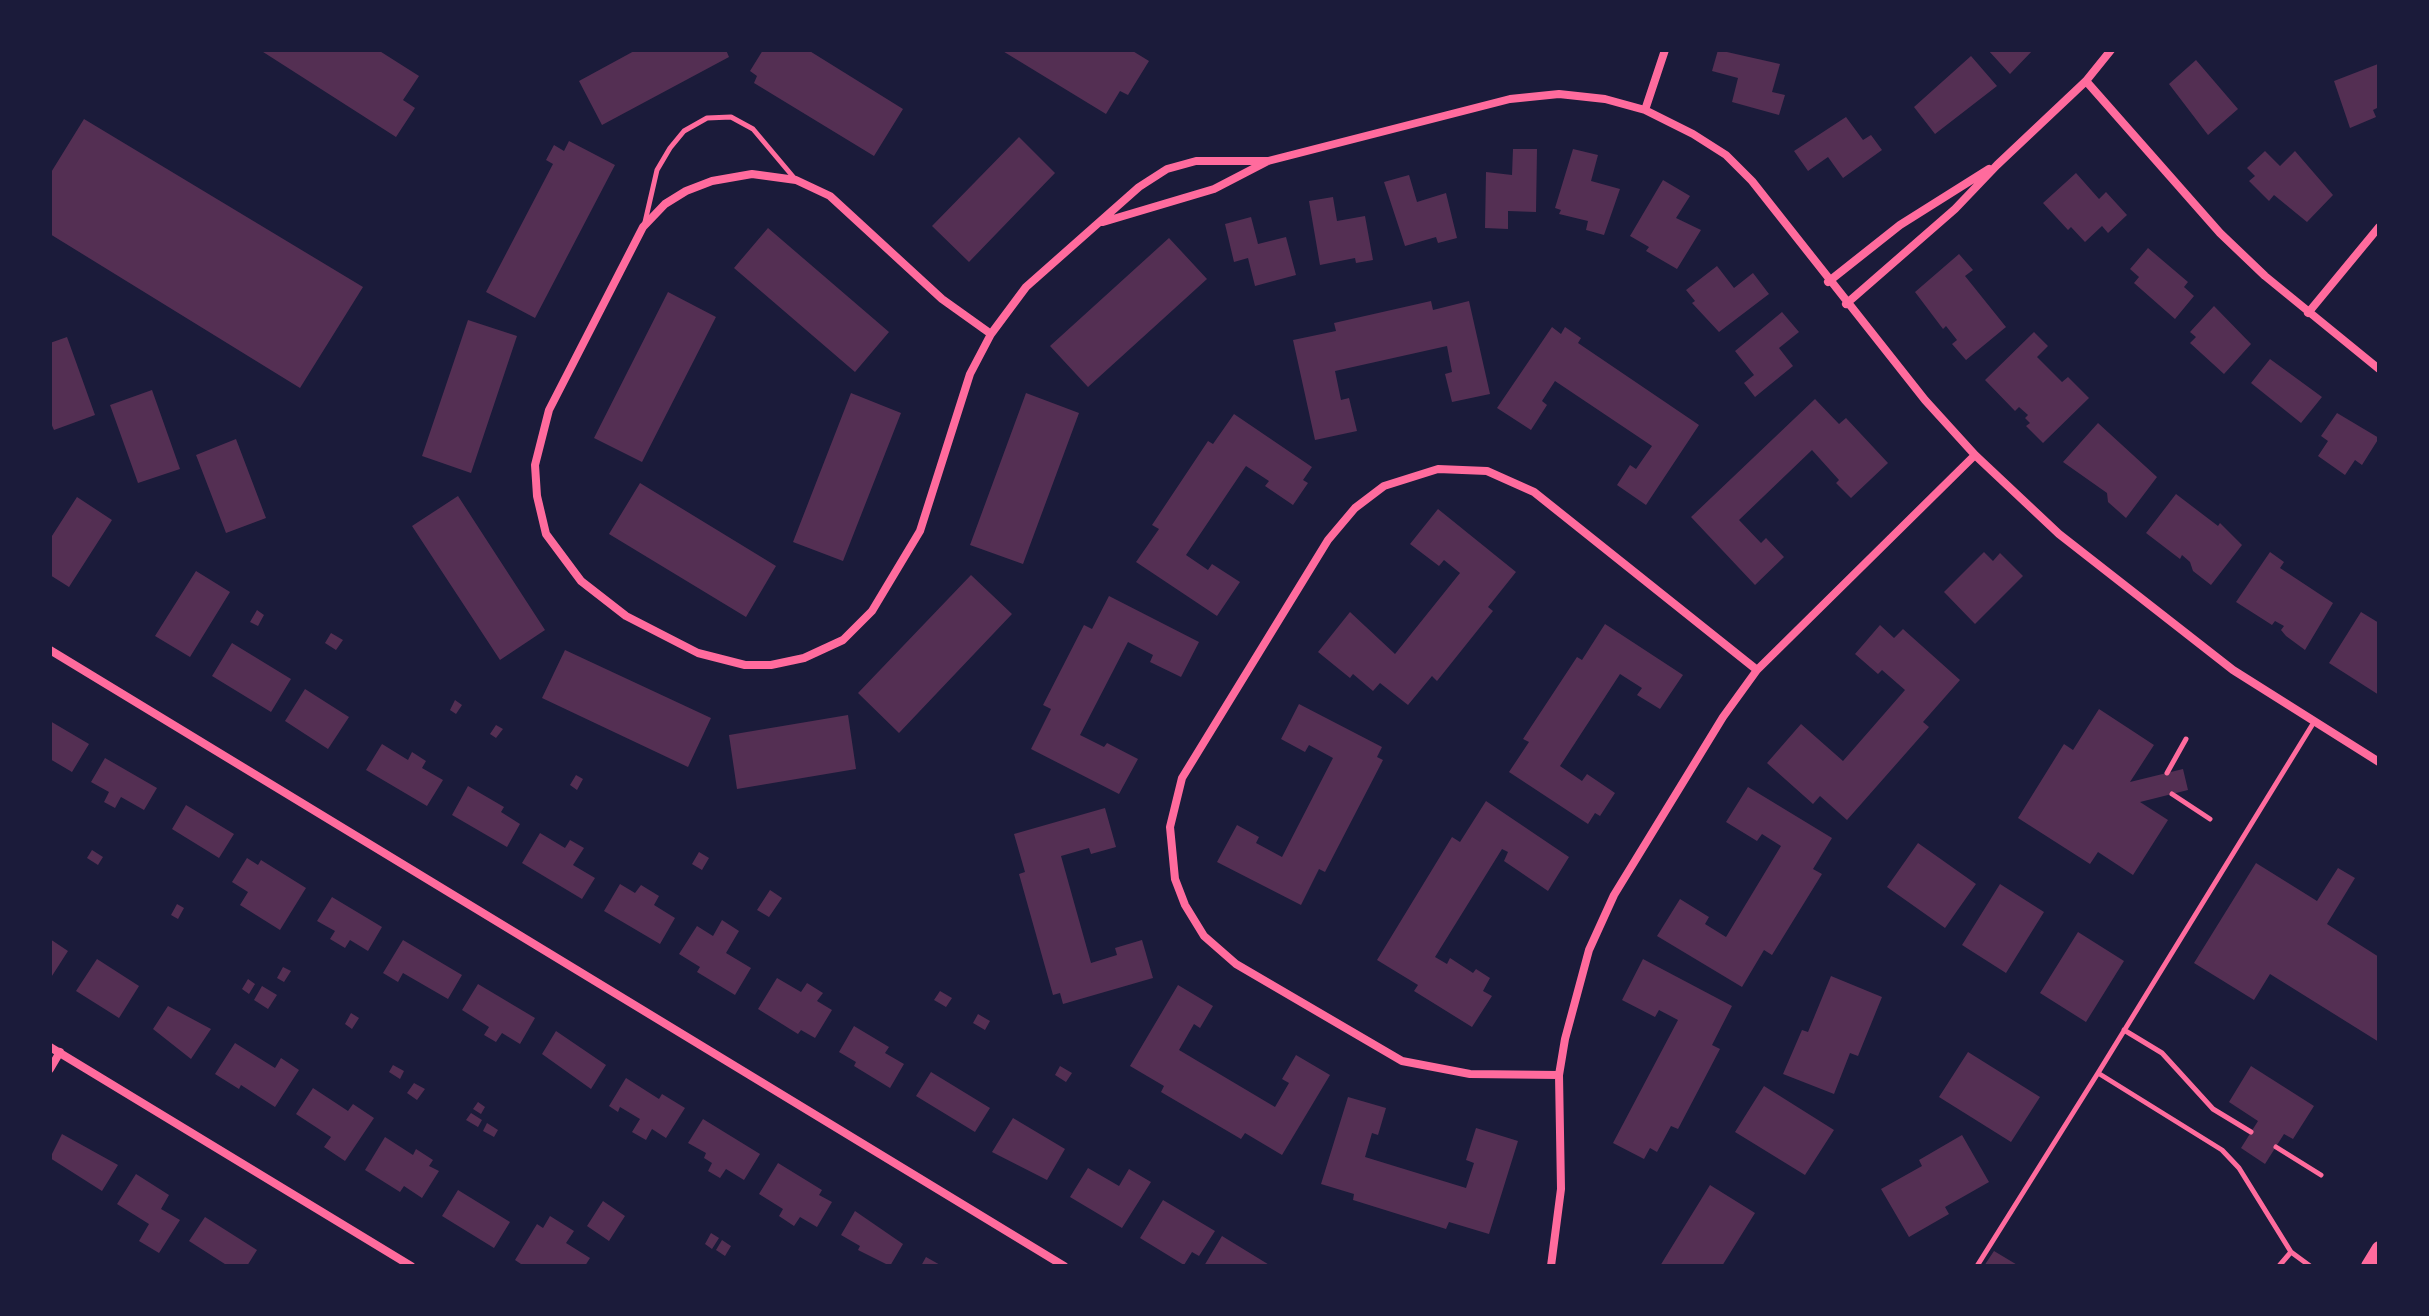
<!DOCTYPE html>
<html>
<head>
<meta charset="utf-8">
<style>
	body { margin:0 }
	#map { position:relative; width:2429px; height:1316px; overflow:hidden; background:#1b1b3a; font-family:"DejaVu Sans",sans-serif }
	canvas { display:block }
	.frame { position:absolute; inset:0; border:52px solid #1b1b3a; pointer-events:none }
</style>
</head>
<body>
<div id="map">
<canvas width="2429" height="1316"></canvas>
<div class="frame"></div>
</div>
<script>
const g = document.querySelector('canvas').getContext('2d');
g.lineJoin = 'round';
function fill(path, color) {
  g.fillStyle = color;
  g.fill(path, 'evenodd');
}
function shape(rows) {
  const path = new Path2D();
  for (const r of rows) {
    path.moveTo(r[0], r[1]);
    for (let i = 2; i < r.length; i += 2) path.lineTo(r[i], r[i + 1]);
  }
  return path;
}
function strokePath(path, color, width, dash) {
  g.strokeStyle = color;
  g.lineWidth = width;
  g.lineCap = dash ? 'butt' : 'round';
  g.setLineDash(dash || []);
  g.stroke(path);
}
const building = shape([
	[260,50,378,50,419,76,403,100,415,108,396,137],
	[636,50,726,50,729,57,602,125,579,81],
	[763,50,808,50,903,109,874,156,754,83,757,76,750,71],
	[1001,50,1131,50,1149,61,1128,95,1120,91,1106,114],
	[1718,50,1780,64,1772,92,1785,95,1779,115,1732,102,1738,78,1712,71],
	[1988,50,2033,50,2010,74],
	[1971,56,1997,86,1935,134,1914,107],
	[2196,60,2238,109,2208,135,2169,84],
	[2378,64,2379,107,2373,110,2376,117,2350,128,2334,81],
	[1846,117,1863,140,1871,135,1882,150,1843,178,1828,157,1808,171,1794,151],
	[84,119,363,287,300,388,50,234,50,174],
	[1019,137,1055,173,969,262,932,226],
	[569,141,615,165,535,318,486,292,553,164,546,160,554,145,564,151],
	[1513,149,1537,149,1536,212,1508,211,1508,229,1485,228,1486,172,1512,175],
	[1573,149,1598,155,1591,181,1620,189,1604,235,1586,230,1588,221,1559,214,1561,210,1555,208],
	[2265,151,2280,166,2295,151,2333,195,2307,222,2274,195,2269,201,2249,181,2255,176,2247,168],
	[2076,173,2099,199,2106,192,2127,215,2108,233,2102,226,2085,242,2071,227,2068,230,2043,203],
	[1409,175,1417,202,1446,193,1457,238,1438,243,1436,237,1405,246,1384,182],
	[1663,180,1690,196,1676,218,1701,230,1677,269,1646,251,1649,247,1630,236],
	[1333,197,1337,221,1365,216,1373,260,1356,263,1355,258,1320,265,1309,201],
	[1251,217,1258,244,1286,237,1296,275,1255,286,1248,258,1234,262,1225,224],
	[768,228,889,332,855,372,734,268],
	[1169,238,1207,279,1088,387,1050,346],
	[2148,248,2188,282,2184,287,2194,296,2175,319,2134,283,2139,277,2130,269],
	[1959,254,1973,270,1965,276,2006,327,1966,360,1952,344,1957,340,1946,326,1943,329,1915,292],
	[1717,266,1734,288,1753,273,1769,294,1719,332,1692,303,1695,301,1686,290],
	[668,292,716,317,642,462,594,438],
	[1431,301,1433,310,1469,301,1490,394,1452,402,1445,374,1452,372,1447,346,1335,371,1341,400,1349,398,1357,431,1315,440,1293,340,1336,331,1334,323],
	[2214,306,2251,344,2224,374,2190,343,2196,337,2190,332],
	[1782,312,1799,332,1779,348,1793,366,1755,397,1744,383,1754,375,1735,351],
	[468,320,517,336,471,473,422,456],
	[1552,327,1561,334,1565,327,1581,338,1578,343,1699,425,1646,505,1617,485,1630,465,1636,469,1652,446,1555,381,1542,401,1547,405,1531,430,1497,408],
	[2034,332,2048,346,2037,357,2062,382,2068,377,2089,398,2043,443,2026,426,2030,423,2025,418,2028,415,2019,407,2015,411,1985,380],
	[67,337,95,415,54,430,50,421,50,343],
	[2270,359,2322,397,2301,423,2251,383],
	[152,390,180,469,138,483,110,405],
	[851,393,901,413,843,561,793,542],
	[1026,393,1079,413,1023,564,970,545],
	[1815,399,1839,424,1846,418,1888,463,1851,498,1836,483,1839,480,1812,450,1739,520,1761,543,1766,538,1784,557,1755,585,1691,517],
	[2337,413,2379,438,2362,465,2355,460,2345,475,2318,456,2328,441,2321,436],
	[1234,414,1312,467,1303,480,1308,483,1293,505,1265,486,1269,481,1246,466,1186,555,1208,570,1212,564,1240,582,1217,616,1136,562,1159,529,1152,525,1208,441,1213,444],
	[2098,423,2157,477,2126,518,2108,502,2107,493,2063,462],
	[236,439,266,518,226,533,196,455],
	[640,483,776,566,746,617,609,534],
	[2176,494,2218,526,2220,523,2242,545,2211,585,2193,571,2190,562,2182,555,2180,559,2146,533],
	[458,496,545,630,500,660,412,526],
	[77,497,112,520,69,587,50,575,50,539],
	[1438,509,1516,572,1488,607,1493,611,1437,681,1432,676,1408,705,1380,683,1373,691,1353,674,1350,678,1318,652,1350,612,1395,654,1460,573,1444,560,1439,566,1410,544],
	[1984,552,1993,561,2000,553,2023,576,1975,624,1944,592],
	[2270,552,2284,562,2280,568,2333,603,2305,650,2286,636,2281,630,2284,626,2275,621,2272,625,2236,602],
	[196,571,230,592,190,657,155,636],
	[971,575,1012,614,899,733,858,693],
	[1109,596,1199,642,1181,677,1150,662,1153,655,1128,642,1080,735,1104,747,1107,743,1138,759,1119,794,1031,749,1051,709,1043,705,1084,625,1092,629],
	[257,610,264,615,258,626,250,622],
	[2361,612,2379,623,2379,695,2329,663],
	[1605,624,1683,675,1660,709,1637,695,1642,688,1620,674,1560,766,1582,781,1587,774,1615,793,1600,816,1595,813,1588,824,1509,772,1529,742,1523,739,1577,657,1582,660],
	[1880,625,1894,638,1903,629,1960,680,1923,722,1929,727,1847,820,1820,796,1813,804,1767,763,1801,724,1843,761,1905,690,1882,670,1878,674,1855,654],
	[331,633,343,640,336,650,325,643],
	[232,643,291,679,271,712,212,676],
	[565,650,711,718,688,767,542,698],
	[305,689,349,717,328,749,285,721],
	[455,700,462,705,456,714,450,710],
	[1299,704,1382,747,1377,757,1383,760,1325,872,1319,869,1301,905,1217,862,1237,825,1259,837,1256,843,1282,857,1333,758,1309,745,1305,752,1281,739],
	[2099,709,2154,745,2130,782,2183,769,2188,790,2140,802,2168,820,2133,875,2098,852,2090,864,2018,818,2064,744,2073,750],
	[848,715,856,769,737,789,729,735],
	[50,721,89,744,72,772,50,759],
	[496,725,503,729,496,738,490,734],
	[382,744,408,760,412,752,426,761,422,768,443,780,427,806,366,770],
	[105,758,157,788,144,810,121,797,115,808,104,802,109,792,91,782],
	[576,775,583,779,577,790,570,785],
	[468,786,504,807,501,812,520,824,507,847,452,815],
	[1748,787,1832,838,1813,869,1822,874,1772,955,1764,950,1742,987,1657,936,1680,899,1709,917,1705,924,1726,937,1781,846,1762,834,1757,841,1726,822],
	[1486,801,1569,857,1548,891,1504,861,1508,852,1502,849,1435,957,1447,964,1450,958,1473,973,1476,969,1490,978,1483,991,1492,996,1472,1027,1414,991,1418,985,1377,960,1452,837,1460,842],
	[186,805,234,834,219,858,172,829],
	[1105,808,1116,847,1091,854,1089,848,1061,856,1091,963,1117,955,1115,948,1142,940,1153,978,1063,1004,1060,993,1053,995,1019,874,1025,872,1014,834],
	[540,833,565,848,570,840,584,848,573,865,595,878,582,899,522,863],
	[1918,843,1976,884,1945,928,1887,887],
	[92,850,103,857,98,865,87,858],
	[699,852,709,858,702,870,692,864],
	[247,858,258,865,261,860,306,888,280,930,240,905,248,892,232,882],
	[2256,863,2317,901,2338,868,2355,878,2327,924,2379,957,2379,1042,2270,974,2254,1000,2194,963],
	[620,884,635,893,641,885,659,896,654,905,675,918,660,944,604,911],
	[2000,884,2044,912,2006,973,1962,945],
	[770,890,782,898,769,917,757,910],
	[332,897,382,927,368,951,350,940,345,948,330,939,335,931,317,921],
	[177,904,184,908,178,919,171,915],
	[722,920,739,931,726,953,751,968,735,995,697,972,700,967,679,954,697,926,713,936],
	[2078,932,2124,961,2086,1022,2040,993],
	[50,939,68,951,50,979],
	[403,940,462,975,448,999,403,973,398,982,383,973],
	[97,959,139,986,119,1018,76,991],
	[1643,959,1732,1006,1712,1045,1720,1049,1678,1129,1671,1126,1657,1152,1650,1148,1644,1159,1613,1143,1678,1020,1659,1010,1655,1017,1622,1000],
	[283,967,291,971,284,982,277,978],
	[1831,976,1882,997,1858,1056,1850,1053,1834,1094,1783,1074,1802,1030,1808,1032],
	[777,978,801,992,807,983,823,993,817,1001,832,1010,815,1038,801,1030,798,1034,758,1009],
	[248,979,255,984,249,994,242,989],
	[478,984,535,1018,520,1044,502,1033,496,1042,484,1035,489,1027,462,1010],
	[1178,985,1213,1006,1200,1028,1194,1024,1179,1050,1275,1107,1289,1083,1282,1079,1296,1055,1330,1075,1282,1155,1245,1133,1241,1139,1161,1092,1164,1086,1130,1066],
	[262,986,277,995,268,1009,254,1000],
	[940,991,952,998,946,1007,934,1000],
	[168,1006,211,1029,191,1059,153,1029],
	[351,1013,359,1018,352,1029,345,1024],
	[978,1014,990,1021,985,1030,973,1023],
	[854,1026,889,1047,885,1053,904,1064,890,1088,854,1066,856,1062,839,1052],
	[556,1031,606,1065,591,1089,542,1054],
	[235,1043,275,1068,281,1058,299,1070,275,1107,241,1085,239,1089,215,1074],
	[1968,1052,2040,1097,2011,1142,1939,1097],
	[393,1065,404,1071,400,1079,389,1072],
	[1060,1066,1072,1073,1066,1082,1055,1075],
	[2251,1066,2314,1106,2293,1139,2284,1134,2265,1164,2241,1148,2258,1121,2229,1102],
	[931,1072,990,1108,975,1132,916,1096],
	[626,1078,659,1099,662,1094,685,1108,666,1138,652,1129,646,1140,632,1132,640,1119,620,1107,618,1112,609,1106],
	[414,1083,425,1089,417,1100,407,1093],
	[1764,1086,1834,1130,1805,1175,1735,1132],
	[313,1088,348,1111,353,1104,374,1118,345,1161,324,1147,331,1137,296,1114],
	[1348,1097,1386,1108,1378,1135,1372,1133,1365,1157,1466,1188,1474,1163,1466,1160,1476,1128,1518,1141,1489,1234,1449,1222,1446,1229,1353,1200,1354,1194,1321,1184],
	[478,1102,485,1107,481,1114,473,1109],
	[471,1113,482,1120,478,1127,466,1120],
	[1013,1118,1065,1149,1047,1180,992,1152],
	[703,1119,760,1154,744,1180,726,1169,720,1178,708,1171,712,1163,704,1158,706,1153,688,1143],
	[487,1123,498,1130,494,1137,483,1131],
	[62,1134,118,1165,102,1191,50,1158],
	[1962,1135,1989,1182,1945,1207,1949,1214,1909,1237,1881,1189,1922,1166,1919,1160],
	[385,1137,413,1155,416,1149,433,1160,429,1166,439,1171,422,1198,404,1186,400,1192,365,1170],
	[778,1163,822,1190,819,1195,832,1202,817,1227,800,1217,794,1226,779,1216,783,1209,759,1194],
	[1088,1168,1119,1186,1129,1169,1151,1182,1122,1228,1070,1197],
	[136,1174,169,1195,161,1209,180,1220,159,1253,139,1241,149,1224,117,1204],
	[1710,1185,1755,1213,1722,1266,1660,1266],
	[458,1190,510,1222,494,1248,442,1216],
	[1163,1200,1215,1231,1199,1256,1192,1252,1184,1265,1140,1238],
	[603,1201,625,1216,609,1241,587,1226],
	[855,1211,903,1244,890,1266,858,1250,860,1246,841,1235],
	[550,1216,574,1231,566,1243,590,1258,585,1266,524,1266,515,1260,537,1224,543,1228],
	[205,1217,257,1250,247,1266,228,1266,189,1241],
	[711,1233,719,1238,712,1249,705,1244],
	[1222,1236,1271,1266,1204,1266],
	[722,1240,731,1246,725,1256,716,1250],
	[1994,1251,2019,1266,1984,1266],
	[926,1257,942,1266,921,1266]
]);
const service = shape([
	[645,222,657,170,670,148,684,131,707,118,731,117,753,129,795,179],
	[2167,773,2186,739],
	[2172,794,2210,819],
	[2124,1030,2162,1053,2213,1109,2251,1132],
	[2276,1147,2321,1175],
	[1977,1266,2098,1073],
	[2279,1266,2291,1252],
	[2310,1266,2291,1252,2239,1168,2222,1150,2098,1073,2314,722]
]);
const minor = shape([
	[2086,81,2220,233,2265,276,2379,369],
	[1645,110,1665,50],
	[1103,222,1214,189,1268,161,1510,99,1559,94,1605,99,1645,110,1693,134,1726,155,1752,181,1925,400,1975,455,2059,534,2233,670,2379,762],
	[1828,282,1900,225,1989,169],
	[1846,304,1955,209,1997,165,2086,81,2111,50],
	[2308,313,2379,227],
	[991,334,942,299,830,196,796,180,752,174,712,181,686,191,665,204,643,227,549,410,535,465,537,496,546,534,581,581,626,616,698,653,745,665,771,665,804,658,843,640,872,611,920,531,970,374,991,334,1026,287,1139,187,1167,169,1196,161,1268,161],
	[50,650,1064,1266],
	[50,1047,411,1266],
	[50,1069,60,1052],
	[1559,1075,1470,1074,1402,1061,1236,964,1204,936,1185,905,1175,879,1170,827,1182,778,1328,540,1355,508,1384,486,1438,469,1487,471,1534,492,1757,670],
	[1551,1266,1561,1189,1559,1075,1565,1039,1589,950,1614,895,1723,717,1757,670,1975,455]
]);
const secondary = shape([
	[2368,1266,2379,1248]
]);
fill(building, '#542f53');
strokePath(service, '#ff6b9d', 5);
strokePath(minor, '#ff6b9d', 8);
strokePath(secondary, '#ff6b9d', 14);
</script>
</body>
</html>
